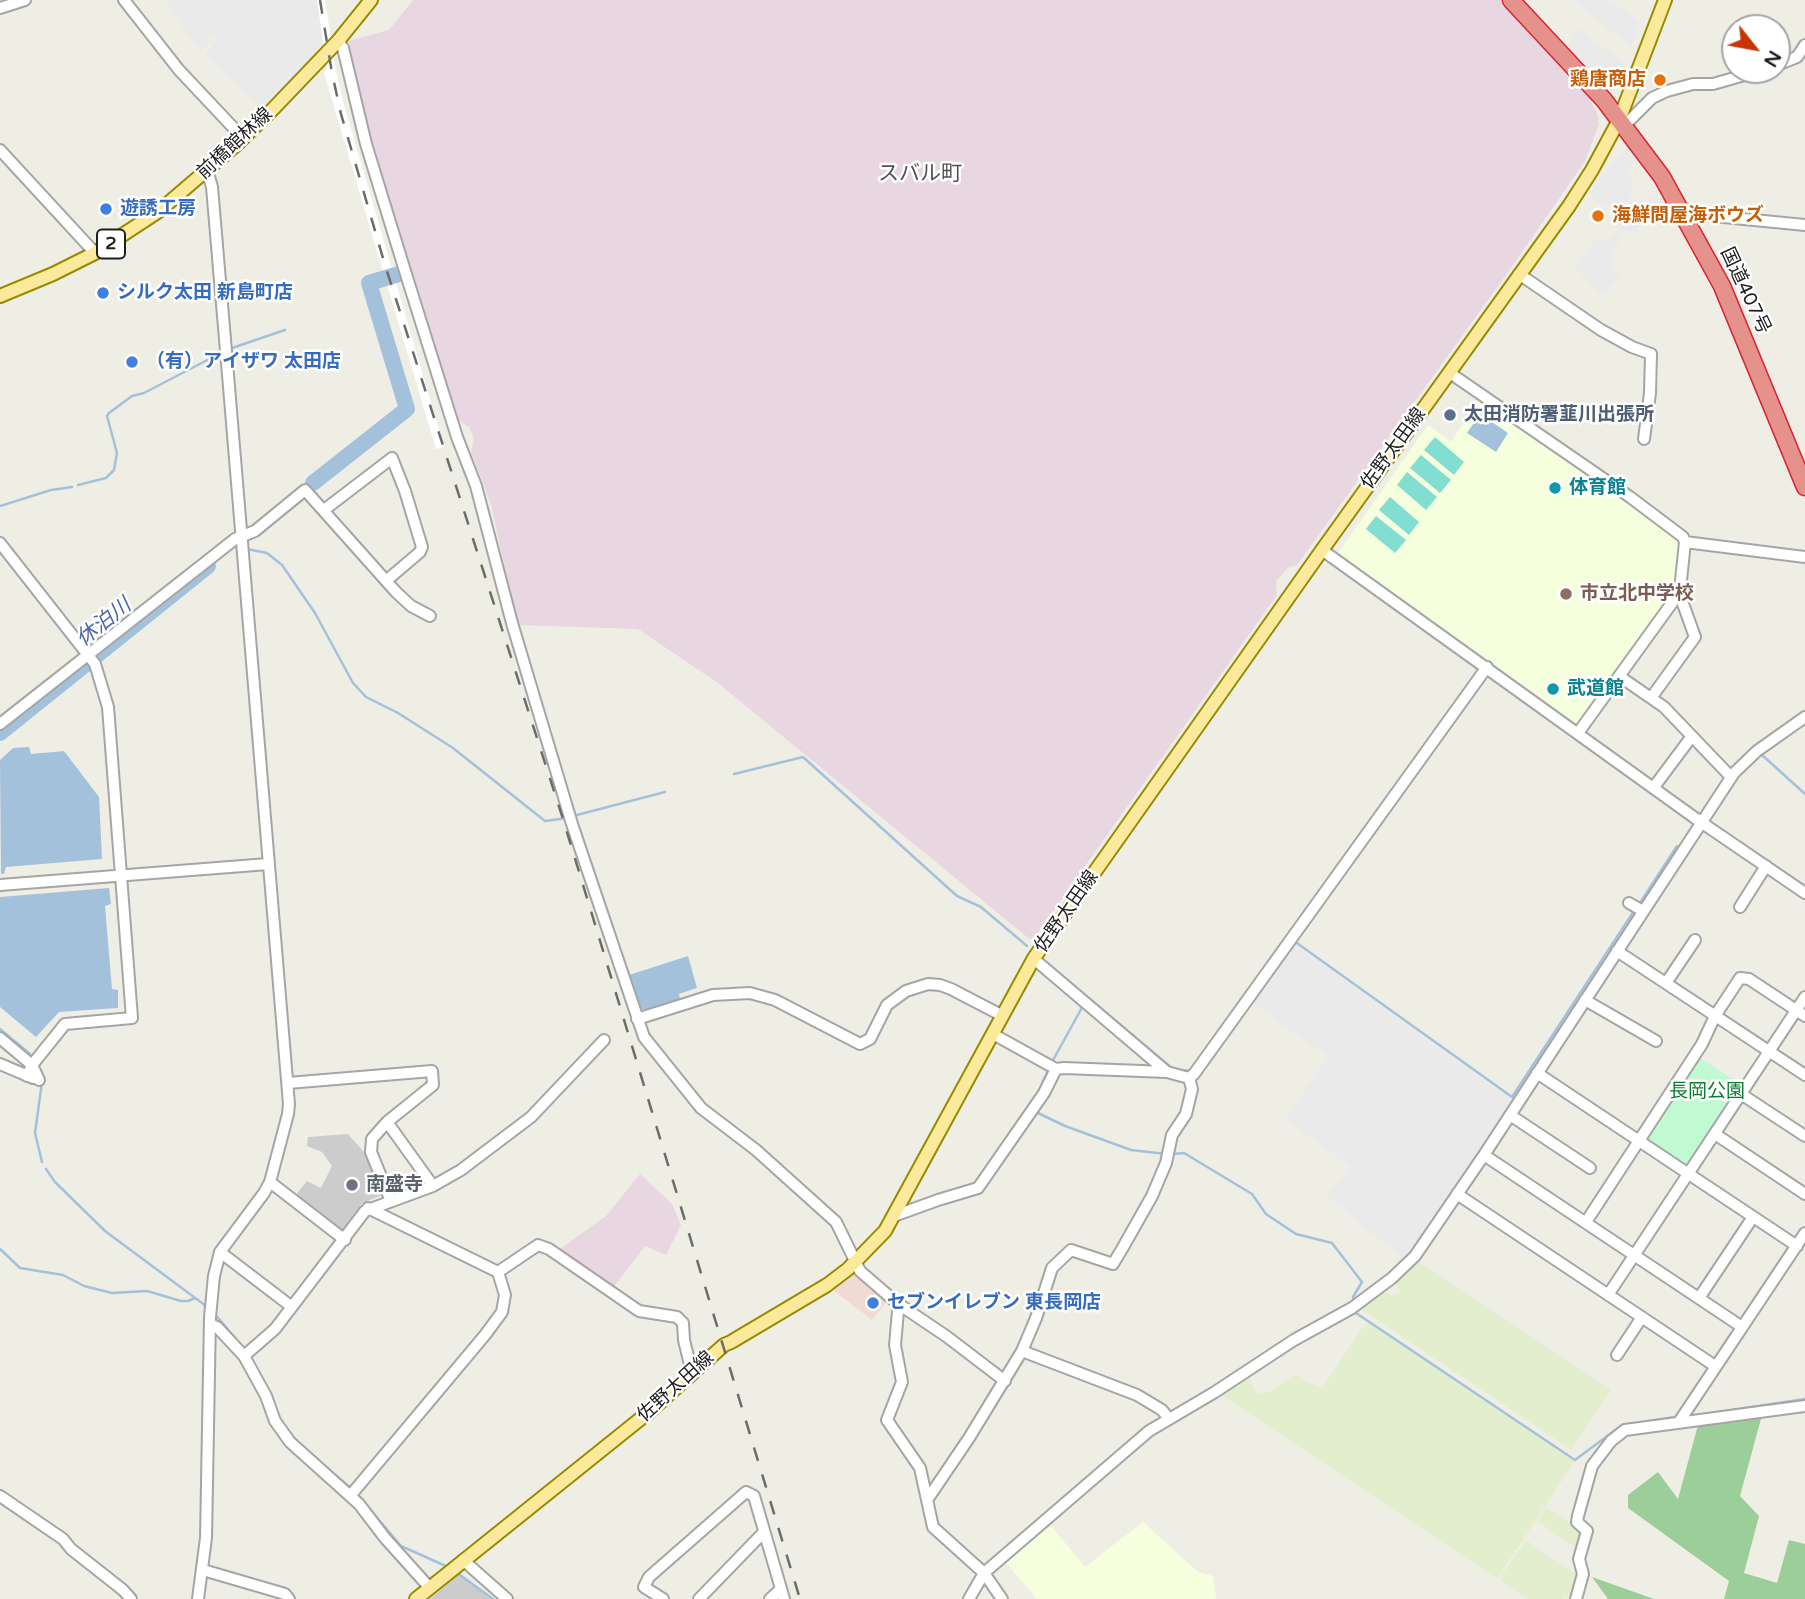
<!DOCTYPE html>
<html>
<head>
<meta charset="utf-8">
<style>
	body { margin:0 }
	#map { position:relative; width:1805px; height:1599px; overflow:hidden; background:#efeee4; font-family:"Varela Round",sans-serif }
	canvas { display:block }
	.north { position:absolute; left:1721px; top:14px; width:70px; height:70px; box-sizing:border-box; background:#fff; border:2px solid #a5a5a5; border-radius:50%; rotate:121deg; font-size:19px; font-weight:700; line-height:28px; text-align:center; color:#1e1e1e }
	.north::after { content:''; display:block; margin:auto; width:24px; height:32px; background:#ca3402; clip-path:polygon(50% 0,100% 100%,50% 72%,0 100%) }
</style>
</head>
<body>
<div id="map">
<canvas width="1805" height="1599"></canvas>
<div class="north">N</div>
</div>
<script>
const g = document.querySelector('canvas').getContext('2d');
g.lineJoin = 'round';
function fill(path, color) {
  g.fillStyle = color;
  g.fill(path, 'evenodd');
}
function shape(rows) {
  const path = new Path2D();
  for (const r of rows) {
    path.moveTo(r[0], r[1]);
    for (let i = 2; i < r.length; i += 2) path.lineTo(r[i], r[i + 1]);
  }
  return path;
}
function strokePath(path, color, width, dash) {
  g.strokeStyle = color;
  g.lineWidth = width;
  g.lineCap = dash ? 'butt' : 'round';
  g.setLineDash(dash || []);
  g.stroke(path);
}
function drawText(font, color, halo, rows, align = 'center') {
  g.font = font + ' "Varela Round","Noto Sans JP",sans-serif';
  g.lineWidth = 5;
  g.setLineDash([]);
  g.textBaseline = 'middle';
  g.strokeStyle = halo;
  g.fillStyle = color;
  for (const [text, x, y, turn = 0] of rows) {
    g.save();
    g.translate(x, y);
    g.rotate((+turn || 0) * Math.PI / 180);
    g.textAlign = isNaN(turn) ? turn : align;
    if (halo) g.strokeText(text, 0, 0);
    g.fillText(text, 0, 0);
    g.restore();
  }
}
const commercial = shape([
	[857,1273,889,1299,872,1320,833,1290]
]);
const industrial = shape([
	[413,0,1502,0,1592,100,1591,102,1597,112,1599,124,1585,161,1511,268,1297,565,1289,567,1276,581,1277,595,1032,941,718,683,638,629,517,625,491,504,471,452,474,438,469,427,456,419,371,142,348,41,389,30],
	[640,1174,672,1204,681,1225,666,1255,645,1246,610,1292,557,1251,606,1216]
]);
const education = shape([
	[1479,400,1681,541,1676,589,1579,725,1338,553,1428,425,1451,442],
	[1143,1522,1198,1572,1213,1576,1216,1599,1037,1599,1006,1563,1048,1526,1052,1527,1085,1567]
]);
const religious = shape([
	[348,1134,370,1159,385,1194,362,1203,342,1230,295,1196,307,1181,321,1188,332,1166,322,1152,307,1146,308,1137],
	[458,1575,480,1589,491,1599,430,1599]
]);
const farmland = shape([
	[1419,1262,1611,1390,1571,1450,1362,1310,1362,1306,1382,1291,1384,1294,1388,1292,1392,1297,1400,1292,1395,1282],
	[1367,1321,1575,1461,1497,1579,1221,1395,1221,1393,1248,1376,1257,1395,1270,1391,1297,1374,1304,1381,1322,1388],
	[1546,1507,1584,1532,1579,1550,1537,1521],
	[1526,1540,1580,1577,1573,1599,1564,1596,1562,1599,1527,1599,1499,1579]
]);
const forest = shape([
	[1762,1415,1740,1496,1759,1516,1744,1573,1777,1583,1789,1540,1805,1544,1805,1599,1724,1599,1729,1581,1628,1508,1628,1495,1658,1472,1678,1499,1698,1425],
	[1592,1577,1654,1599,1608,1599]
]);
const park = shape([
	[1699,1057,1741,1085,1690,1162,1683,1164,1649,1143,1648,1137]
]);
const pitch = shape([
	[1435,437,1464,462,1454,475,1424,450],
	[1421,455,1451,480,1440,493,1410,468],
	[1407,472,1437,497,1426,510,1397,485],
	[1390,497,1419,522,1409,535,1379,510],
	[1376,516,1406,540,1395,553,1366,529]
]);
const parking = shape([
	[166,0,324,0,331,42,264,110,205,55,217,39,214,36,201,52,181,26],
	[1574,0,1610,0,1641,22,1632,47,1583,10],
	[1578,28,1625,63,1613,92,1611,92,1566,46],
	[1632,145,1642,156,1626,170,1634,184,1629,203,1651,198,1668,199,1676,213,1644,208,1636,234,1625,230,1611,260,1620,279,1602,296,1575,268,1594,240,1605,241,1613,237,1618,229,1610,219,1614,212,1605,202,1600,205,1590,193,1612,163],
	[1294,944,1513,1101,1422,1238,1404,1260,1327,1196,1350,1166,1285,1119,1328,1057,1252,1003]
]);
const water = shape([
	[1480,414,1508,433,1496,452,1467,433],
	[29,747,31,754,64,751,99,797,102,859,6,867,4,874,1,874,0,760,13,748],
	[109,888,111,904,105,906,112,989,118,990,118,1008,59,1012,36,1037,0,1007,0,897],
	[688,956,697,988,679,994,680,999,645,1011,639,1007,629,975]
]);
const pier = shape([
	[317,0,325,0,336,71,344,105,444,447,436,449,324,73,327,69]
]);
const stream = shape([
	[232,348,285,330],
	[78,485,106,478,114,470,117,453,107,416,109,413,132,396,144,393,219,354],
	[0,506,51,490,72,487],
	[247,549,267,553,282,565,315,613,353,683,366,697,398,713,453,748,545,821,567,818],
	[1761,754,1805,794],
	[734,774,803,757,957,896,981,907,1027,946],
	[573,816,665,792],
	[1638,906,1677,846],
	[1294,941,1512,1097,1634,911],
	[1047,963,1173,1069,1190,1071],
	[0,1029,30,1054],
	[1052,1062,1084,1004],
	[1039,1091,1049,1068],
	[1038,1113,1065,1126,1131,1150,1166,1154],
	[1173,1154,1184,1153,1252,1194,1266,1214,1296,1234,1332,1243,1362,1282,1353,1297,1354,1301],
	[42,1162,35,1133,42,1082],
	[46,1169,55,1182,105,1231,206,1306],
	[0,1249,20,1268,63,1275,84,1286,112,1293,147,1291,181,1301,188,1301,195,1298],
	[214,1313,241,1345],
	[1356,1313,1575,1460,1622,1425,1675,1417],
	[1698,1415,1805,1399],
	[328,1469,352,1489],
	[357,1494,401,1546,448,1567],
	[456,1572,493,1599]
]);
const river = shape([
	[313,483,407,409,369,283,399,274],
	[0,733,208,566]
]);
const minor = shape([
	[124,0,179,70,243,138],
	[0,8,25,0],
	[338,41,343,48,366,144,405,271,457,437,476,486,512,623,572,824,644,1037,701,1108,756,1150,836,1222,860,1271,897,1303,946,1336,1005,1381],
	[1777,65,1797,57,1805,45],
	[1624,126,1652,98,1667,91,1693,84,1713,84,1762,70],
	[0,150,95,253],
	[1683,213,1805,225],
	[1519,274,1601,330,1632,347,1651,354,1650,393,1644,439],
	[1450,373,1630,497,1683,537,1685,542,1680,590,1677,596,1578,733],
	[324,510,392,458,405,491,422,547,420,552,387,580],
	[1685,542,1805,557],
	[0,543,95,664,108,707,132,1018,65,1024,32,1065,27,1076],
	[1322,550,1695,818,1805,893],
	[1619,676,1664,707,1731,777],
	[1651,698,1695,637,1682,601,1677,596],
	[0,724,235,539,255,531,305,490,396,592,411,606,430,616],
	[1654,787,1692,736],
	[0,885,268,864],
	[1629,903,1643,911],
	[1740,907,1766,866],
	[1617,951,1805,1075],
	[1034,959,1167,1072],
	[1666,983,1695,940],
	[1585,1000,1656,1041],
	[637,1019,713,995,750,993,775,1000,860,1044,870,1039,887,1005,906,991,928,984,940,985,951,989,1003,1016],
	[993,1034,1056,1069],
	[0,1038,32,1065,39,1080],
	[0,1064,33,1078],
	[1537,1073,1797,1246],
	[1189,1078,1194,1074,1487,667],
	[288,1083,432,1071,433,1085,387,1122,372,1139,371,1152,391,1201],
	[1741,1094,1805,1136],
	[1510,1115,1590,1168],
	[387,1122,433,1186],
	[1715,1134,1805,1194],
	[1484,1155,1742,1327],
	[270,1182,345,1240],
	[1457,1194,1715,1366],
	[894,1216,938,1200,978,1188,1044,1093,1056,1069,1064,1068,1167,1072,1189,1078],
	[1586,1222,1702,1044,1715,1016,1740,978,1749,979,1805,1016],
	[220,1252,292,1307],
	[498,1272,538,1245,549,1249,639,1311,677,1317,683,1323,684,1340,692,1373],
	[1608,1295,1805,997],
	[1699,1298,1753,1217],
	[897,1303,898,1311,895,1345,902,1382,887,1420,920,1468,933,1527,984,1573,1002,1599],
	[210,1324,217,1327,244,1356,266,1396,275,1421,290,1442,359,1504,385,1538,429,1587],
	[1022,1351,1137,1395,1162,1410,1169,1419],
	[1617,1355,1642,1317],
	[244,1356,275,1329,365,1211,433,1186,461,1170,531,1117,604,1040],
	[1679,1422,1805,1233],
	[0,1496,63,1539,71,1549,123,1590,131,1599],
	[350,1496,485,1335,502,1312,505,1295,498,1272,368,1208],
	[927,1500,969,1438,1022,1351,1036,1318,1052,1268,1071,1250,1113,1264,1122,1249,1152,1196,1166,1163,1172,1135,1186,1114,1192,1089,1189,1078],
	[463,1560,507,1599],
	[203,1570,285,1594,289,1599],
	[198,1599,206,1538,210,1317,214,1276,220,1252,264,1193,270,1182,288,1114,289,1104,226,351,212,187,207,170],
	[663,1599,644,1587,649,1577,746,1492,754,1496,784,1599],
	[699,1599,763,1533],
	[770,1599,781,1589],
	[969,1599,984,1573,1149,1431,1215,1392,1294,1340,1352,1308,1392,1278,1415,1256,1484,1155,1734,773,1757,751,1805,717],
	[1576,1599,1583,1574,1579,1559,1587,1531,1577,1522,1578,1516,1592,1466,1611,1441,1625,1430,1805,1406]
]);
const major = shape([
	[0,296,53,274,95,253,159,211,236,145,272,110,338,41,371,0],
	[416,1599,649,1412,724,1345,731,1342,827,1285,848,1269,885,1231,1034,958,1322,550,1569,206,1592,170,1619,120,1665,0]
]);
const highway = shape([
	[1511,0,1604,100,1662,177,1722,286,1805,487]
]);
const rail = shape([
	[320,0,332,73,341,114,385,265,563,819,800,1599]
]);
const markers = [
	[1660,80,7,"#e8710a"],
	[106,209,7,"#3f7fe0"],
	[1598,216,7,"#e8710a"],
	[103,293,7,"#3f7fe0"],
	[132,362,7,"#3f7fe0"],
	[1450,415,7,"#5c6f8a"],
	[1555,488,7,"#0f9aa8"],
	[1566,594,7,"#8d6e63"],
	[1553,689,7,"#0f9aa8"],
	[352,1185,7,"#6b7280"],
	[873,1303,7,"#3f7fe0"]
];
const shields = [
	[111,244,28]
];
const shieldNames = [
	["2",111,244]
];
const foodNames = [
	["鶏唐商店",1646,80],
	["海鮮問屋海ボウズ",1612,216,"left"]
];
const streetNames = [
	["前橋館林線",235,144,-43],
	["国道407号",1745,291,65],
	["佐野太田線",1394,449,-54],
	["佐野太田線",1067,912,-55],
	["佐野太田線",676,1387,-42]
];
const shopNames = [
	["遊誘工房",120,209],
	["シルク太田 新島町店",117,293],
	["（有）アイザワ 太田店",146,362],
	["セブンイレブン 東長岡店",887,1303]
];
const serviceNames = [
	["太田消防署韮川出張所",1464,415]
];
const cultureNames = [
	["体育館",1569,488],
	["武道館",1567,689]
];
const educationNames = [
	["市立北中学校",1580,594]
];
const parkNames = [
	["長岡公園",1707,1092]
];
const worshipNames = [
	["南盛寺",366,1185]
];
const neighbourhoodNames = [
	["スバル町",920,174]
];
const waterNames = [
	["休泊川",104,623,-39]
];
fill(commercial, '#f0dbd3');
fill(industrial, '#e8d6e0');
fill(education, '#f6ffdd');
fill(religious, '#ccc');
fill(farmland, '#e3eecf');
fill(forest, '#9bce99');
fill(park, '#c1f9d3');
fill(pitch, '#82ded1');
fill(parking, '#eaeaea');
fill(water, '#a4c1dc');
fill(pier, '#fff');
strokePath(stream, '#a4c1dc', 2.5);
strokePath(river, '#a4c1dc', 16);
strokePath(minor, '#a5a5a5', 14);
strokePath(major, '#968b01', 16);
strokePath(highway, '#d82535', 19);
strokePath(minor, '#fff', 10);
strokePath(major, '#fbea9c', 12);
strokePath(highway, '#e6928c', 16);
strokePath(rail, '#6c6c6c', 2.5, [14, 14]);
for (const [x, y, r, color] of markers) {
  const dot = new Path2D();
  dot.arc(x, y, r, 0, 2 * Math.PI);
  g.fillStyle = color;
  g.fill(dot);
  strokePath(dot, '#fff', 2.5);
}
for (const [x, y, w] of shields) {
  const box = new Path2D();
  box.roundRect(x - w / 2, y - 14.5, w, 29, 5);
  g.fillStyle = '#fff';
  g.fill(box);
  strokePath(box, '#1e1e1e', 2);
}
drawText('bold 18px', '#1e1e1e', null, shieldNames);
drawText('bold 19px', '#c56008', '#fff', foodNames, 'right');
drawText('19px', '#1e1e1e', '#fff', streetNames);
drawText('bold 19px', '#366cbe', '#fff', shopNames, 'left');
drawText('bold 19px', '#4e5e75', '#fff', serviceNames, 'left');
drawText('bold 19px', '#0d838f', '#fff', cultureNames, 'left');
drawText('bold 19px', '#785e54', '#fff', educationNames, 'left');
drawText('19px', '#0c7b32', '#fff', parkNames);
drawText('bold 19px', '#5b616d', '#fff', worshipNames, 'left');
drawText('21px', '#515151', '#fff', neighbourhoodNames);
drawText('italic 21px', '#4b63ad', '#fff', waterNames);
</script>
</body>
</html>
